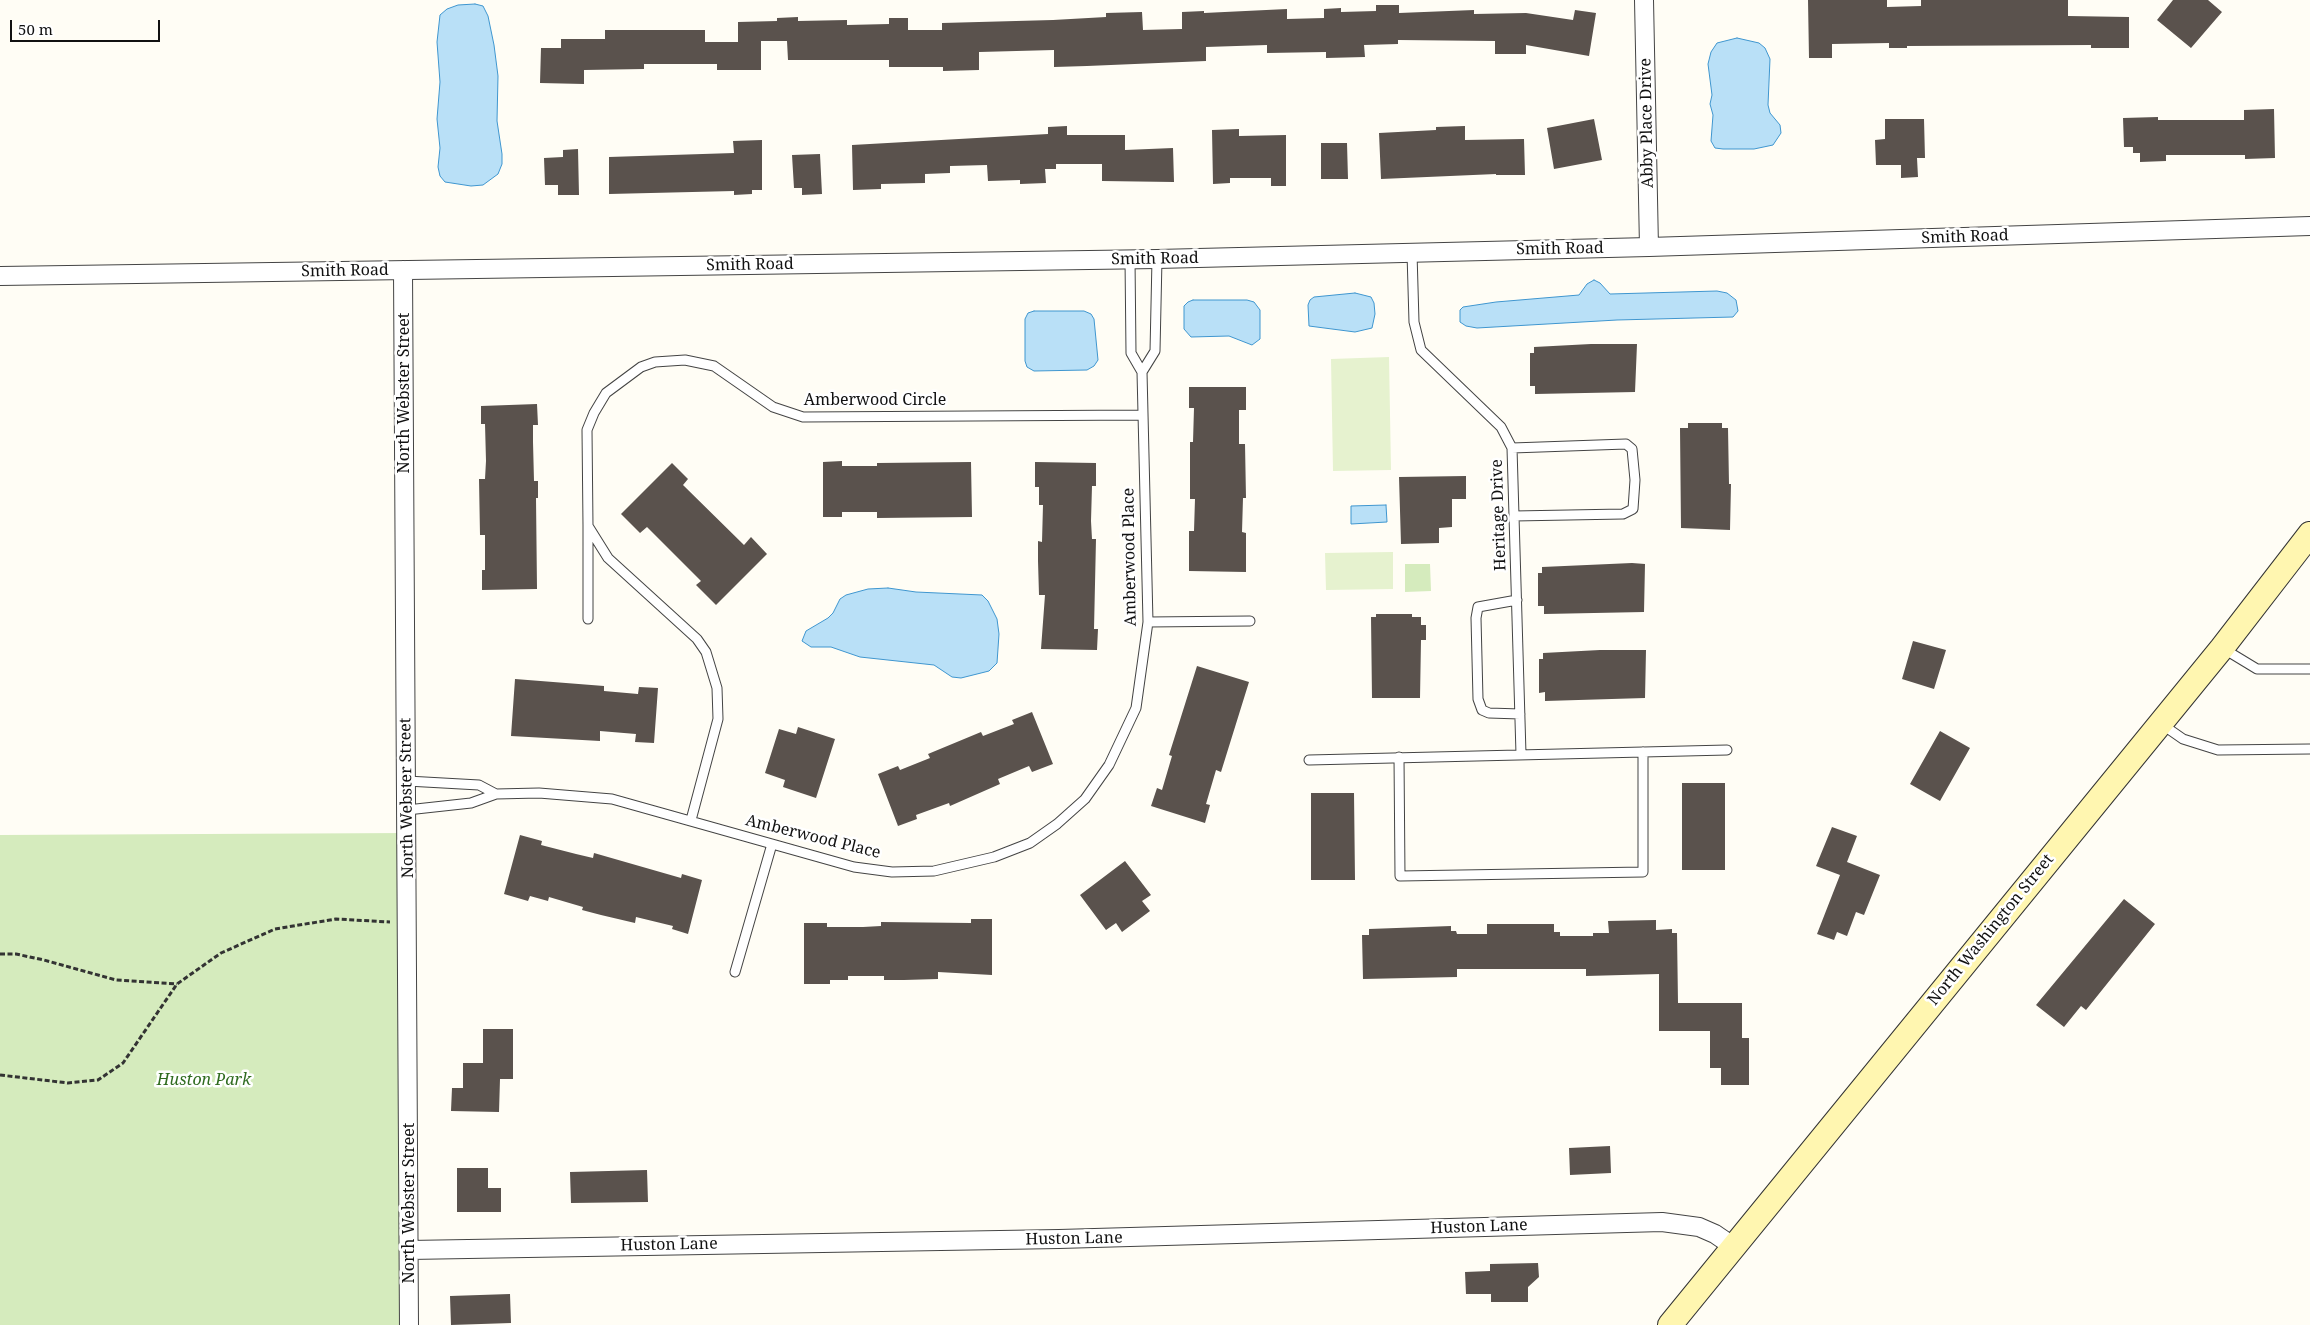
<!DOCTYPE html>
<html>
<head>
<meta charset="utf-8">
<style>
	body { margin:0 }
	#map { position:relative; width:2310px; height:1325px; overflow:hidden; background:#fffdf5; font-family:"Noto Serif",serif }
	canvas { display:block }
	.scale { position:absolute; left:10px; top:20px; width:150px; height:22px; box-sizing:border-box; border:2px solid #111; border-top:0; padding-left:6px; font-size:15px; line-height:18px; white-space:nowrap; color:#111; -webkit-text-stroke:4px #fff; paint-order:stroke }
</style>
</head>
<body>
<div id="map">
<canvas width="2310" height="1325"></canvas>
<div class="scale">50 m</div>
</div>
<script>
const g = document.querySelector('canvas').getContext('2d');
g.lineJoin = 'round';
function fill(path, color) {
  g.fillStyle = color;
  g.fill(path, 'evenodd');
}
function shape(rows) {
  const path = new Path2D();
  for (const r of rows) {
    path.moveTo(r[0], r[1]);
    for (let i = 2; i < r.length; i += 2) path.lineTo(r[i], r[i + 1]);
  }
  return path;
}
function strokePath(path, color, width, dash) {
  g.strokeStyle = color;
  g.lineWidth = width;
  g.lineCap = dash ? 'butt' : 'round';
  g.setLineDash(dash || []);
  g.stroke(path);
}
function drawText(font, color, halo, rows, align = 'center') {
  g.font = font + ' "Noto Serif",serif';
  g.lineWidth = 5;
  g.setLineDash([]);
  g.textBaseline = 'middle';
  g.strokeStyle = halo;
  g.fillStyle = color;
  for (const [text, x, y, turn = 0] of rows) {
    g.save();
    g.translate(x, y);
    g.rotate((+turn || 0) * Math.PI / 180);
    g.textAlign = isNaN(turn) ? turn : align;
    if (halo) g.strokeText(text, 0, 0);
    g.fillText(text, 0, 0);
    g.restore();
  }
}
const green = shape([
	[1405,564,1430,564,1431,591,1405,592],
	[408,833,409,1325,0,1325,0,835]
]);
const pitch = shape([
	[1389,357,1391,470,1333,471,1331,359],
	[1393,552,1393,589,1326,590,1325,553]
]);
const water = shape([
	[475,4,483,6,488,16,494,45,498,76,497,121,502,154,502,164,498,174,483,185,471,186,445,182,440,176,438,167,440,148,437,119,440,82,437,42,440,15,447,9,458,5,475,4],
	[1737,38,1759,43,1765,48,1770,59,1768,105,1770,113,1780,125,1781,133,1773,145,1754,149,1723,149,1715,148,1711,141,1713,115,1710,104,1712,95,1708,64,1711,52,1717,43,1737,38],
	[1594,280,1600,283,1610,294,1717,291,1727,293,1736,300,1738,311,1733,317,1617,320,1477,328,1466,326,1460,322,1460,310,1463,307,1496,302,1579,295,1587,284,1594,280],
	[1355,293,1371,297,1374,303,1375,314,1372,328,1355,332,1309,326,1308,305,1310,300,1314,297,1355,293],
	[1193,300,1247,300,1254,302,1260,310,1260,339,1252,345,1229,336,1191,337,1184,329,1184,306,1188,302,1193,300],
	[1034,311,1084,311,1091,314,1094,319,1098,360,1094,366,1087,370,1034,371,1027,367,1025,361,1025,319,1028,313,1034,311],
	[1386,505,1387,522,1351,524,1351,506,1386,505],
	[888,588,916,592,982,595,988,601,997,619,999,634,997,663,989,671,961,678,952,677,934,665,860,657,831,647,811,647,802,641,806,631,828,618,833,613,840,599,846,595,868,589,888,588]
]);
const building = shape([
	[1808,0,1887,0,1887,7,1921,6,1921,0,2068,0,2068,16,2129,17,2129,48,2091,48,2091,45,1907,46,1907,48,1889,48,1889,43,1832,44,1832,58,1809,58],
	[2173,0,2208,0,2222,12,2191,48,2157,20],
	[1376,5,1399,5,1399,13,1474,10,1474,14,1526,13,1573,20,1575,10,1596,13,1589,56,1526,45,1526,54,1495,54,1495,41,1398,40,1398,44,1364,45,1365,57,1326,58,1326,52,1267,53,1267,45,1206,47,1206,61,1087,66,1054,67,1054,50,979,52,979,70,943,71,943,67,889,67,889,60,788,60,787,41,761,41,761,70,717,70,717,64,644,64,644,69,584,70,584,84,540,83,541,48,561,48,561,39,605,39,605,30,705,30,705,42,738,42,738,22,777,21,777,18,798,17,798,21,847,20,847,25,889,24,889,18,908,18,908,30,942,30,942,23,1053,20,1106,17,1106,13,1142,12,1143,30,1182,29,1182,12,1204,11,1204,13,1287,9,1287,19,1324,18,1324,9,1341,8,1341,12,1376,11],
	[2274,109,2275,158,2245,159,2245,155,2166,155,2166,161,2140,162,2140,153,2133,153,2133,147,2124,147,2123,118,2158,117,2158,120,2244,120,2244,110],
	[1594,119,1602,160,1554,169,1547,128],
	[1885,119,1924,119,1925,158,1917,158,1918,177,1901,178,1901,165,1876,165,1875,140,1885,139],
	[1067,126,1067,135,1125,135,1125,150,1173,148,1174,182,1102,181,1102,164,1056,164,1056,169,1045,169,1046,183,1020,184,1020,180,988,181,987,165,950,166,950,173,925,174,925,183,881,184,881,189,853,190,852,145,1048,134,1048,127],
	[1465,126,1465,140,1524,139,1525,175,1496,175,1496,174,1381,179,1379,133,1436,130,1436,127],
	[1239,129,1239,136,1286,135,1286,186,1271,186,1271,178,1230,178,1230,183,1213,184,1212,130],
	[762,140,762,190,752,190,752,194,734,195,734,191,609,194,609,157,734,153,733,141],
	[1321,143,1347,143,1348,179,1321,179],
	[578,149,579,195,558,195,558,185,545,185,544,158,563,157,563,150],
	[820,154,822,194,802,195,802,188,794,188,792,155],
	[1591,344,1637,344,1635,392,1535,394,1535,386,1530,386,1530,353,1534,353,1534,347],
	[1189,387,1246,387,1246,410,1239,410,1239,444,1245,444,1246,498,1243,498,1242,532,1246,533,1246,572,1189,571,1189,531,1194,531,1195,499,1190,499,1190,442,1193,442,1194,408,1189,408],
	[537,404,538,425,533,425,533,442,534,481,538,481,538,498,536,498,537,589,482,590,482,570,485,570,485,535,480,535,479,479,485,479,486,461,485,424,481,424,481,406],
	[1688,423,1722,423,1722,428,1728,428,1729,484,1731,484,1730,530,1681,528,1680,428,1688,428],
	[842,461,842,466,877,466,877,463,971,462,972,517,877,518,877,512,842,512,842,517,823,517,823,462],
	[1035,462,1096,463,1096,486,1092,486,1091,521,1092,539,1096,539,1094,629,1098,629,1097,650,1041,649,1045,595,1039,595,1038,561,1038,541,1042,542,1043,505,1039,505,1039,487,1035,487],
	[672,463,688,479,683,485,744,545,751,537,767,554,716,605,696,585,701,581,647,527,640,533,621,514],
	[1466,476,1466,499,1452,499,1452,527,1439,528,1439,543,1401,544,1399,477],
	[1632,563,1645,564,1644,612,1544,614,1544,606,1538,606,1538,573,1542,573,1542,567],
	[1376,614,1412,614,1412,617,1421,617,1421,625,1426,625,1426,640,1421,640,1420,698,1372,698,1371,617,1376,617],
	[1913,641,1946,650,1934,689,1902,679],
	[1600,650,1646,650,1645,698,1545,701,1545,692,1539,693,1539,659,1543,659,1543,653],
	[1197,666,1249,682,1221,772,1216,770,1206,804,1210,805,1205,823,1151,806,1157,788,1162,790,1172,756,1169,755],
	[515,679,604,686,604,691,638,694,639,687,658,688,654,743,635,742,636,734,600,731,600,741,511,736],
	[1032,712,1053,764,1032,772,1029,766,998,779,1000,784,950,806,949,803,916,815,917,819,898,826,878,774,898,766,900,770,930,758,928,754,981,732,983,736,1014,724,1012,720],
	[798,727,835,739,816,798,783,787,785,780,765,773,779,729,796,734],
	[1940,731,1970,748,1940,801,1910,784],
	[1682,783,1725,783,1725,870,1682,870],
	[1311,793,1354,793,1355,880,1311,880],
	[1832,827,1857,836,1847,862,1880,875,1864,915,1856,912,1847,936,1837,932,1834,940,1817,934,1840,875,1816,866],
	[520,835,542,841,541,845,576,854,593,858,594,853,681,878,682,874,702,880,688,934,672,929,673,926,636,917,635,923,601,915,582,910,583,907,549,897,548,901,530,896,528,901,504,894],
	[1125,861,1151,895,1142,901,1150,911,1122,932,1116,923,1106,930,1080,895],
	[2124,899,2155,924,2086,1010,2081,1006,2064,1027,2036,1005],
	[971,919,992,919,992,975,938,972,938,979,904,980,884,980,884,976,848,976,848,980,830,980,830,984,804,984,804,923,827,923,827,927,863,927,881,926,881,922,971,923],
	[1656,920,1656,930,1672,929,1672,933,1677,933,1678,1003,1742,1003,1742,1038,1749,1038,1749,1085,1721,1085,1721,1068,1710,1068,1710,1031,1659,1031,1659,974,1586,976,1586,969,1457,969,1457,977,1363,979,1362,935,1369,935,1369,929,1451,926,1451,931,1456,931,1457,934,1487,934,1487,924,1554,924,1554,932,1560,932,1560,936,1593,936,1593,933,1609,933,1608,921],
	[483,1029,513,1029,513,1079,500,1079,499,1112,451,1111,452,1088,463,1088,463,1063,483,1063],
	[1610,1146,1611,1173,1570,1175,1569,1148],
	[457,1168,488,1168,488,1188,501,1188,501,1212,457,1212],
	[647,1170,648,1202,571,1203,570,1172],
	[1538,1263,1539,1277,1528,1287,1528,1302,1491,1302,1491,1294,1466,1294,1465,1272,1490,1271,1490,1264],
	[510,1294,511,1323,451,1325,450,1296]
]);
const path = shape([
	[0,954,16,954,44,960,116,980,177,984],
	[0,1075,68,1083,98,1080,123,1063,177,984,221,953,275,929,336,919,390,922]
]);
const service = shape([
	[1412,253,1414,322,1421,350,1501,427,1512,448,1521,754],
	[1130,259,1131,353,1142,372],
	[1512,448,1626,444,1632,449,1635,480,1633,509,1623,514,1514,516],
	[588,526,588,619],
	[1517,600,1478,607,1476,618,1478,699,1482,710,1489,713,1520,714],
	[1148,622,1250,621],
	[2224,649,2257,669,2310,669],
	[2160,723,2183,739,2218,750,2310,749],
	[1399,757,1400,876,1643,872,1643,752],
	[1309,760,1727,750],
	[407,781,479,785,496,794],
	[407,810,471,803,496,794,539,793,612,799,854,867,892,872,934,871,994,857,1030,843,1057,824,1085,799,1109,765,1136,708,1148,622,1142,372,1155,351,1157,259],
	[691,820,718,719,717,688,706,652,697,639,608,558,588,526,587,430,594,413,606,393,641,367,655,362,685,360,714,366,773,407,803,417,1143,415],
	[735,972,772,844]
]);
const minor = shape([
	[1644,0,1649,247],
	[403,270,409,1325],
	[0,276,1157,259,1649,247,2310,226],
	[409,1250,1059,1239,1662,1222,1699,1227,1715,1234,1734,1247]
]);
const secondary = shape([
	[1670,1325,2222,648,2310,534]
]);
const streetNames = [
	["Abby Place Drive",1647,123,-91],
	["Smith Road",1965,237,-2],
	["Smith Road",1560,249,-1],
	["Smith Road",1155,259,-1],
	["Smith Road",750,265,-1],
	["Smith Road",345,271,-1],
	["North Webster Street",404,393,-90],
	["Amberwood Circle",875,400],
	["Heritage Drive",1499,515,-92],
	["Amberwood Place",1130,557,-91],
	["North Webster Street",407,798,-91],
	["Amberwood Place",813,837,14],
	["North Washington Street",1991,930,-51],
	["North Webster Street",409,1203,-90],
	["Huston Lane",1479,1227,-2],
	["Huston Lane",1074,1239,-1],
	["Huston Lane",669,1245,-1]
];
const parkNames = [
	["Huston Park",204,1080]
];
fill(green, '#d5ebbd');
fill(pitch, '#e6f2cf');
fill(water, '#b9e0f7');
strokePath(water, '#3f96cf', 1);
fill(building, '#5a524d');
strokePath(service, '#444', 11);
strokePath(minor, '#444', 20);
strokePath(secondary, '#333', 26);
strokePath(path, '#333', 3, [5, 2.5]);
strokePath(service, '#fff', 9);
strokePath(minor, '#fff', 18);
strokePath(secondary, '#fff6b0', 24);
drawText('16px', '#111', '#fff', streetNames);
drawText('italic 16px', '#2f6b1f', '#fff', parkNames);
</script>
</body>
</html>
